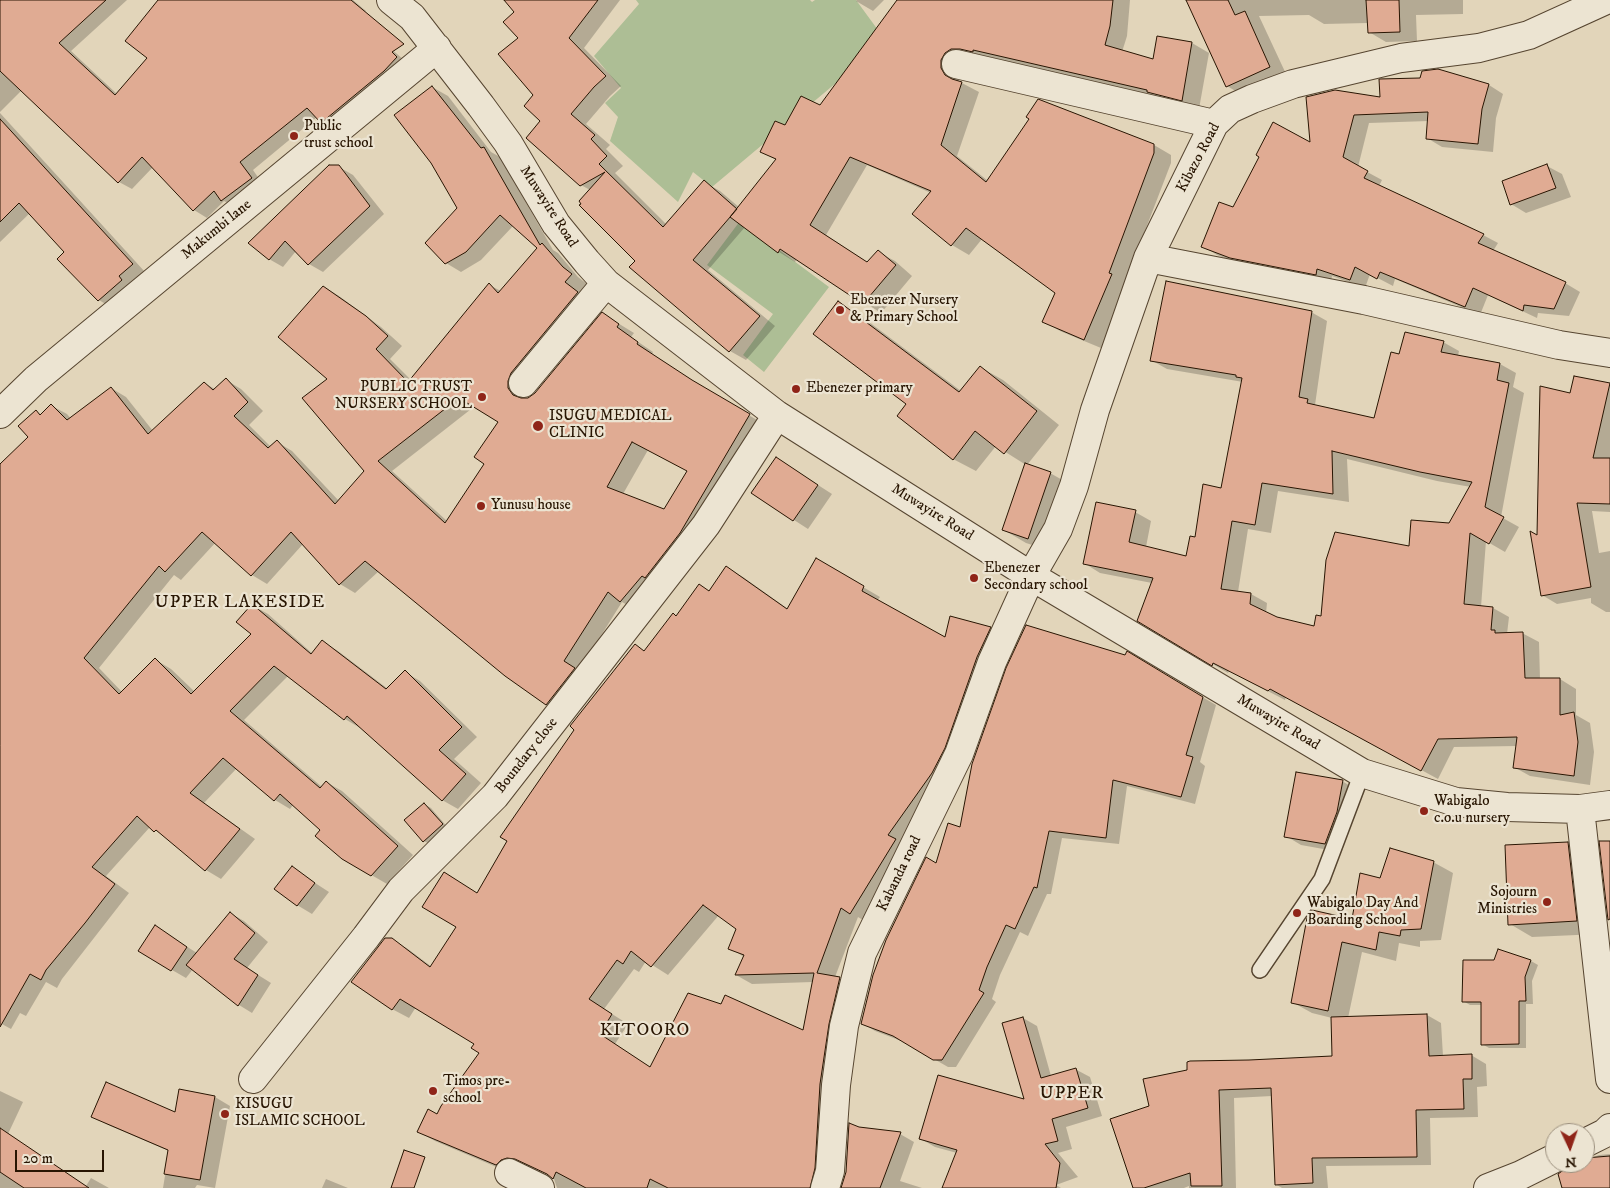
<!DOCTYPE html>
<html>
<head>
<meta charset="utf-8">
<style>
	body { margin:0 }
	#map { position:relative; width:1610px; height:1188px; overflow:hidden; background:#e2d5ba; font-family:"IM FELL DW Pica",serif }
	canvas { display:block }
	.north { position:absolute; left:1545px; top:1123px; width:50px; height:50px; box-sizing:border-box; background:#ece4d2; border:1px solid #9e917f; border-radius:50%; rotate:177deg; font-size:14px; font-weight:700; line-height:20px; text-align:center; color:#281502 }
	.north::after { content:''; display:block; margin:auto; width:18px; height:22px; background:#8f2418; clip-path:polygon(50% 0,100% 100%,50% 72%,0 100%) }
	.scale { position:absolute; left:15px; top:1150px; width:89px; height:22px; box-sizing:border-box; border:2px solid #281502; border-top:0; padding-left:6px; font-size:15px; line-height:18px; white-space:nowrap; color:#281502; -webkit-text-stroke:4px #ece4d2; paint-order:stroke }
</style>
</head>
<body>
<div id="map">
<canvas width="1610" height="1188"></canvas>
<div class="north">N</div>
<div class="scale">20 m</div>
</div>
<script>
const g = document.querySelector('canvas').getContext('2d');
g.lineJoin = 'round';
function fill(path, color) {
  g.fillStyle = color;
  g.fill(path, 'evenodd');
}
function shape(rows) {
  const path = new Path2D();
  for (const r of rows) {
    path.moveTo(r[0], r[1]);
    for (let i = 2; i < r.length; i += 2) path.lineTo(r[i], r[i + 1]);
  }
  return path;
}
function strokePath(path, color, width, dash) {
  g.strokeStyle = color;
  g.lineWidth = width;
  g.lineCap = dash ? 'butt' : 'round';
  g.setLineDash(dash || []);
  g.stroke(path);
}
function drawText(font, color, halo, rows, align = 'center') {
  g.font = font + ' "IM FELL DW Pica",serif';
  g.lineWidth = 4.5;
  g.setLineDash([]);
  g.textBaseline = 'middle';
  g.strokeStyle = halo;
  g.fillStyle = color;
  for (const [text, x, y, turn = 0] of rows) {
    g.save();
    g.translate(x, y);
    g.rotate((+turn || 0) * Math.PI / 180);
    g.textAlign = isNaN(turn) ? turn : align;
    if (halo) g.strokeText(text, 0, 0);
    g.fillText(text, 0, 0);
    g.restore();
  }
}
const green = shape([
	[636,0,810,0,812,2,815,0,856,0,886,41,712,187,693,172,678,202,610,141,618,117,605,103,621,88,594,56,639,4],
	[740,221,829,287,764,372,743,355,773,314,707,265]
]);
const shadow = shape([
	[0,0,127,0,71,51,117,94,149,58,159,0,353,0,366,11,268,80,390,48,410,65,335,130,322,122,317,117,253,170,264,186,235,207,224,201,207,218,194,210,153,167,132,189,119,182,22,90,0,112],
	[505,0,620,0,584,48,621,86,610,96,586,124,610,145,606,149,623,166,615,173,667,225,704,182,720,191,740,208,776,160,762,151,786,127,820,107,899,0,1130,0,1127,36,1122,52,1154,61,1158,37,1192,43,1209,53,1199,109,958,70,958,79,960,82,979,92,957,156,988,181,1154,145,1171,155,1171,163,1125,283,1128,285,1101,348,1060,331,1044,321,1056,292,982,239,969,255,952,245,914,214,931,193,867,165,826,235,868,263,878,252,895,261,912,276,881,313,797,259,795,262,779,252,745,227,708,270,775,326,746,360,730,351,636,261,590,190,581,185,542,121,520,38,516,12],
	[857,0,884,0,873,11,856,1],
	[1187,0,1463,0,1463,14,1416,15,1417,41,1386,42,1369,32,1368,23,1324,24,1309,15,1259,16,1287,76,1244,96,1227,86],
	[1489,85,1503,94,1496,118,1493,152,1442,147,1427,138,1429,121,1369,123,1358,167,1382,180,1379,186,1483,235,1498,243,1493,251,1565,283,1580,292,1569,316,1538,313,1537,318,1488,295,1480,315,1395,279,1393,286,1370,274,1365,288,1332,276,1331,282,1246,266,1217,255,1203,246,1234,209,1311,144,1307,98,1381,99],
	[432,87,448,96,491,152,500,157,553,250,558,253,578,277,587,284,580,292,592,302,523,390,524,399,528,399,536,394,603,314,634,333,631,337,653,352,652,354,707,391,764,424,636,610,622,602,579,671,562,713,547,704,379,571,355,593,340,584,303,544,267,584,252,575,216,542,181,580,174,575,99,668,123,693,156,660,171,669,195,692,253,634,252,605,268,614,313,654,323,642,338,651,388,689,405,672,420,681,477,737,454,759,481,783,458,809,442,800,361,726,360,728,345,719,288,676,244,720,322,787,326,782,342,791,413,855,387,884,342,858,321,830,293,805,290,809,275,800,237,768,204,803,255,839,221,879,206,870,169,839,150,827,106,876,129,893,62,979,57,988,46,982,26,1016,20,1013,11,1029,0,1023,0,466,30,437,36,412,42,415,52,406,67,414,71,419,111,388,126,397,153,431,204,383,215,389,226,380,241,389,263,411,249,425,271,447,277,442,292,451,339,501,366,471,329,379,324,287,339,296,381,327,402,346,390,359,411,380,489,285,501,291,539,248,513,226,481,260,461,272,446,263,458,208],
	[475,406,500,422,486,463,447,521,392,471],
	[648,450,688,471,665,510,623,494],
	[0,113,145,272,112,308,99,300,66,252,30,213,0,242],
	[1547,166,1562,174,1571,197,1526,213,1511,204],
	[339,167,353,175,384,214,323,272,309,264,296,251,283,267,269,259],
	[838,303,861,316,961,391,980,367,1003,380,1059,425,1027,465,1050,473,1073,486,1051,551,1026,543,1004,530,1026,465,996,446,976,471,953,459,908,404],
	[1311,312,1327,321,1315,405,1320,407,1375,420,1400,355,1443,342,1459,351,1458,356,1500,364,1516,373,1513,387,1524,393,1501,517,1519,527,1505,552,1486,541,1481,607,1493,608,1509,617,1507,634,1522,633,1539,642,1540,679,1560,679,1576,689,1576,715,1590,723,1594,752,1590,785,1530,776,1514,767,1517,746,1454,747,1438,779,1286,697,1285,700,1229,671,1228,673,1139,621,1152,583,1100,573,1084,563,1135,512,1151,521,1146,547,1188,558,1196,538,1222,489,1243,382,1167,369,1151,360],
	[1347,459,1437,481,1471,487,1450,524,1410,547,1322,618,1315,628,1277,618,1266,613,1267,603,1251,594,1238,592,1248,529,1271,533,1278,491,1349,502],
	[1575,378,1610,384,1610,512,1592,511,1599,553,1610,551,1610,612,1606,612,1591,603,1591,598,1557,604,1542,595,1538,537],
	[776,458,832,494,808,529,794,520],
	[817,560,880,597,877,601,946,638,990,629,1006,638,866,922,858,917,835,977,856,988,828,1188,557,1188,554,1179,551,1176,533,1168,525,1166,513,1174,435,1141,419,1132,438,1116,480,1053,475,1044,416,1007,409,1018,392,1009,391,939,408,949,432,967,635,646,646,652,676,617,699,585,710,592,727,568,743,577,788,609],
	[719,915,738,928,730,948,744,957,736,975,752,984,813,982,804,1032,651,1068,615,1044,628,1024,604,1009,634,969,639,972,646,961,668,975],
	[1127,653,1216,705,1200,762,1205,766,1195,804,1127,786,1119,844,1062,838,1051,894,1047,894,1028,936,1020,932,1000,975,992,999,996,1002,956,1067,948,1067,904,1042,875,1031,862,1023,936,865,960,828,1126,656],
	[1342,781,1357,790,1352,821,1340,852,1301,845,1286,836],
	[424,804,431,808,449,829,431,845,424,841],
	[1568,844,1590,857,1599,934,1532,937,1510,924],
	[1433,862,1453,873,1441,940,1420,941,1420,947,1399,943,1396,961,1362,952,1348,1018,1427,1015,1441,1023,1443,1056,1471,1055,1486,1064,1487,1086,1477,1087,1478,1117,1430,1118,1431,1165,1326,1166,1328,1188,1282,1188,1277,1185,1272,1096,1234,1098,1236,1188,1189,1188,1189,1186,1184,1188,1134,1188,1112,1120,1333,1057,1332,1018,1312,1013,1292,1002,1381,879],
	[292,868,329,892,312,914,297,905],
	[230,913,244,921,268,942,247,968,271,983,252,1013,239,1005,193,969,186,978,139,951,170,936,197,953],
	[1531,961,1538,965,1532,981,1533,1004,1526,1004,1526,1048,1489,1048,1482,1044,1482,1005,1470,1005,1463,1001],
	[1023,1018,1037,1026,1051,1076,1075,1069,1090,1077,1102,1116,1066,1127,1072,1149,1058,1153,1078,1177,1056,1185,1061,1188,944,1188,957,1153,935,1147,921,1139,1025,1101],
	[0,1091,23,1102,8,1134,86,1186,91,1178,109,1188,0,1188],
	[215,1097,230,1106,215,1188,197,1185,195,1188,163,1188,169,1151,108,1125,93,1117,176,1113],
	[859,1128,900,1134,914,1142,900,1181,922,1188,842,1188],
	[1610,1154,1610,1188,1563,1188,1585,1163,1585,1160,1599,1155],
	[326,1179,348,1188,322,1188]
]);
const building = shape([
	[0,0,106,0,59,43,115,95,147,58,125,41,158,0,351,0,404,44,392,52,397,57,384,71,321,123,307,108,240,162,252,178,221,201,214,191,193,211,142,157,118,183,0,71,0,0],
	[504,0,598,0,569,38,606,76,594,87,571,114,595,135,591,139,607,156,599,164,663,227,704,180,737,209,693,260,760,316,729,352,629,267,635,261,579,205,581,204,579,201,605,172,580,186,526,138,540,121,524,106,533,95,498,54,518,38,503,22,514,12,504,0],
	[897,0,1113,0,1110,26,1105,45,1153,59,1157,36,1192,42,1182,101,1147,92,1147,90,973,50,973,52,960,49,951,49,945,53,941,60,941,68,945,75,952,79,962,82,941,145,986,182,1029,119,1026,117,1038,99,1154,144,1154,153,1109,273,1112,274,1084,340,1042,322,1055,293,966,228,951,246,912,214,931,191,850,157,810,225,867,262,878,250,896,265,863,304,780,249,778,253,730,217,776,159,760,152,775,121,785,125,801,96,820,105,897,0],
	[1186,0,1228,0,1235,15,1245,11,1270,67,1226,87,1186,0],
	[1366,0,1399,0,1400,32,1368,33,1366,0],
	[1438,69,1489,84,1482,109,1478,144,1426,139,1428,112,1354,115,1343,157,1368,171,1364,178,1484,234,1478,243,1566,282,1554,309,1524,305,1523,311,1473,288,1465,307,1380,272,1377,279,1355,267,1350,280,1317,269,1316,275,1230,258,1201,247,1219,202,1233,207,1259,157,1256,155,1273,122,1310,142,1306,97,1335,90,1380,97,1379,79,1420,78,1422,71,1438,69],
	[432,86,481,148,484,147,540,245,542,243,563,267,572,274,565,282,578,292,511,373,508,381,508,388,513,395,521,398,528,398,535,393,602,312,619,324,617,327,638,342,637,344,692,380,750,414,680,533,645,578,642,576,620,602,608,592,564,661,575,668,546,705,505,676,365,561,339,585,291,532,251,576,202,532,165,572,159,566,84,658,119,694,155,658,191,694,251,634,236,622,252,604,311,654,322,640,386,689,405,670,462,727,439,750,466,774,442,801,347,716,344,720,274,666,230,711,320,788,326,781,398,846,371,876,342,859,315,836,320,830,280,794,274,801,223,758,190,793,240,829,205,871,156,830,154,832,137,816,92,867,115,884,85,923,46,970,41,980,30,974,0,1027,0,464,28,437,18,426,36,410,40,415,51,404,67,420,111,387,148,434,204,382,213,390,226,378,248,402,234,416,268,448,277,440,335,504,364,471,302,398,327,379,278,337,323,286,366,316,388,336,376,349,408,382,489,283,498,293,537,248,500,215,466,252,445,264,425,243,457,208,431,163,394,115,432,86],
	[459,398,498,422,474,457,484,464,445,523,378,461,459,398],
	[632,442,687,471,664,509,607,487,632,442],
	[0,119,133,264,119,276,122,280,98,301,57,259,64,252,19,203,0,222,0,119],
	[1547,164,1556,188,1510,205,1502,181,1547,164],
	[329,165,339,165,370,206,308,265,285,241,269,260,248,243,329,165],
	[1166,281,1312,311,1299,397,1308,399,1307,403,1374,418,1391,352,1399,354,1405,332,1444,341,1441,352,1500,363,1497,380,1509,383,1485,507,1504,517,1489,544,1470,533,1464,604,1493,607,1491,630,1495,630,1495,633,1523,632,1525,678,1560,678,1560,715,1574,712,1578,742,1574,776,1513,768,1517,737,1438,739,1421,771,1270,689,1268,691,1213,663,1212,666,1137,621,1153,578,1083,564,1096,502,1136,510,1129,542,1186,556,1190,536,1195,537,1203,484,1221,488,1242,378,1236,377,1236,375,1150,361,1166,281],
	[1332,451,1420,472,1472,482,1449,523,1411,520,1409,546,1335,532,1326,560,1321,616,1316,615,1314,626,1277,617,1250,604,1251,593,1221,589,1232,521,1255,525,1262,483,1333,494,1332,451],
	[838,301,959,392,980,366,1037,411,1004,454,975,431,953,460,897,416,906,404,813,334,838,301],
	[1574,376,1610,383,1593,458,1610,458,1610,504,1577,503,1591,587,1541,596,1530,531,1537,535,1540,386,1570,393,1574,376],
	[776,457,818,485,793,521,751,493,776,457],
	[1025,463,1051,472,1028,539,1002,530,1025,463],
	[816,558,864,586,862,591,945,637,950,616,991,627,977,657,945,748,932,773,888,835,896,839,850,914,841,908,817,973,840,977,829,1024,820,1084,815,1168,810,1188,668,1188,650,1179,647,1188,586,1188,556,1172,553,1179,547,1174,515,1159,507,1158,501,1160,496,1165,417,1132,428,1109,437,1114,441,1106,479,1053,471,1048,474,1044,400,999,392,1010,351,982,385,938,392,938,430,967,456,927,422,907,444,872,477,893,507,841,500,837,574,730,570,726,635,644,644,651,673,613,676,616,699,584,709,591,726,566,787,609,816,558],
	[703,905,736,929,728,949,744,955,735,975,814,973,803,1030,725,995,721,1004,688,993,650,1067,600,1034,612,1014,589,999,617,960,623,964,631,951,651,967,703,905],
	[1026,625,1125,655,1127,651,1203,697,1186,755,1193,757,1181,797,1113,780,1106,838,1049,831,1037,888,1034,887,1015,929,1006,925,987,967,979,990,984,993,942,1060,933,1060,893,1036,861,1024,873,975,886,940,926,857,936,863,948,823,960,827,972,764,1006,668,1026,625],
	[1296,772,1343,780,1337,812,1325,844,1284,837,1296,772],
	[424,803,443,824,423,842,404,820,424,803],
	[1599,841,1610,841,1610,919,1608,920,1599,841],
	[1568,842,1577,921,1508,925,1505,845,1568,842],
	[1390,848,1434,861,1421,929,1401,930,1400,936,1379,932,1376,950,1342,942,1328,1011,1291,1003,1307,918,1312,910,1352,919,1360,873,1380,878,1390,848],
	[292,866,315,883,297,906,274,889,292,866],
	[230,912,255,933,234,959,258,975,238,1006,186,965,230,912],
	[155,925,187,947,171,971,138,951,155,925],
	[1498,949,1531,960,1525,977,1526,1001,1519,1001,1519,1044,1481,1045,1481,1002,1462,1002,1463,960,1494,960,1498,949],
	[1427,1014,1429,1056,1472,1054,1472,1079,1463,1079,1464,1109,1416,1110,1417,1157,1312,1158,1313,1183,1275,1185,1271,1088,1219,1090,1222,1186,1191,1186,1190,1173,1144,1188,1133,1188,1110,1119,1149,1106,1143,1079,1187,1070,1187,1062,1190,1061,1249,1060,1332,1056,1331,1017,1427,1014],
	[1023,1017,1041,1078,1076,1068,1088,1108,1052,1119,1058,1141,1045,1144,1060,1163,1056,1188,942,1188,957,1150,919,1139,938,1075,1024,1099,1002,1023,1023,1017],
	[106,1082,175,1112,179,1089,215,1096,200,1180,164,1174,168,1150,91,1117,106,1082],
	[849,1123,859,1127,901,1132,880,1188,841,1188,846,1172,849,1123],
	[0,1128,89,1188,24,1188,0,1172,0,1128],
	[404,1150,425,1157,414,1188,391,1188,404,1150],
	[1610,1156,1610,1188,1562,1188,1558,1174,1568,1167,1569,1163,1585,1163,1585,1158,1610,1156]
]);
const lane = shape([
	[1260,970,1322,879,1362,773]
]);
const street = shape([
	[391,0,412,17,481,106,508,143,556,224,587,262,606,283,777,415,1031,576,1362,773,1456,802,1507,807,1580,809,1610,805],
	[956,64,1214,124],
	[1148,258,1364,300,1559,345,1610,353],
	[523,383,606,283],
	[0,414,36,379,437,48],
	[1580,809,1610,1079],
	[253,1079,366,937,401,890,495,796,706,525,777,415],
	[1585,1143,1605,1133,1610,1128],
	[509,1173,540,1188],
	[825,1188,830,1171,836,1085,844,1026,862,953,959,754,992,662,1031,576,1058,529,1074,486,1095,410,1148,258,1214,124,1230,109,1252,99,1293,84,1401,58,1479,48,1529,35,1606,0],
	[1488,1188,1521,1175,1555,1158]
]);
const markers = [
	[294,136,5,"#8f2418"],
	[840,310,5,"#8f2418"],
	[796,389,5,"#8f2418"],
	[482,397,5,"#8f2418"],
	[538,426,6,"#8f2418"],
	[481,506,5,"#8f2418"],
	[974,578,5,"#8f2418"],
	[1424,811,5,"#8f2418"],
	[1547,902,5,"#8f2418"],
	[1297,913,5,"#8f2418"],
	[433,1091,5,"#8f2418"],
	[225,1114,5,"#8f2418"]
];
const poiNames = [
	["Public",304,127],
	["trust school",304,144],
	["Ebenezer Nursery",850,301],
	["& Primary School",850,318],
	["PUBLIC TRUST",472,388,"right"],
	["NURSERY SCHOOL",472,405,"right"],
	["Ebenezer primary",806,389],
	["ISUGU MEDICAL",549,417],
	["CLINIC",549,434],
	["Yunusu house",491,506],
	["Ebenezer",984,569],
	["Secondary school",984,586],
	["Wabigalo",1434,802],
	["c.o.u nursery",1434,819],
	["Sojourn",1537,893,"right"],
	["Ministries",1537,910,"right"],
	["Wabigalo Day And",1307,904],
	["Boarding School",1307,921],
	["Timos pre-",443,1082],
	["school",443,1099],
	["KISUGU",235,1105],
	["ISLAMIC SCHOOL",235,1122]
];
const streetNames = [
	["Kibazo Road",1199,158,-62],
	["Muwayire Road",548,207,57],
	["Makumbi lane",217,230,-39],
	["Muwayire Road",932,513,32],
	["Muwayire Road",1278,723,31],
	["Boundary close",527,756,-52],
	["Kabanda road",900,874,-64]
];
const quarterNames = [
	["UPPER LAKESIDE",240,603],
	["KITOORO",645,1031],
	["UPPER",1072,1094]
];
fill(green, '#adbe95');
fill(shadow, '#0003');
fill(building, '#e0ab93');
strokePath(building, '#281502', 1);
strokePath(lane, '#564530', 18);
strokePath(street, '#564530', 30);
strokePath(lane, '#ece4d2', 15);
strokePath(street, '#ece4d2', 28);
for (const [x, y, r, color] of markers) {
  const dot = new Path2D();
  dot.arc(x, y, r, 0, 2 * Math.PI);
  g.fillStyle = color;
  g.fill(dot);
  strokePath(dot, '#ece4d2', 2);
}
drawText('15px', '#281502', '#ece4d2', poiNames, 'left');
drawText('15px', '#281502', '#ece4d2', streetNames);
g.letterSpacing = '1px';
drawText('18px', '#281502', '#ece4d2', quarterNames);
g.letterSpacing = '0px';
</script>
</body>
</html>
